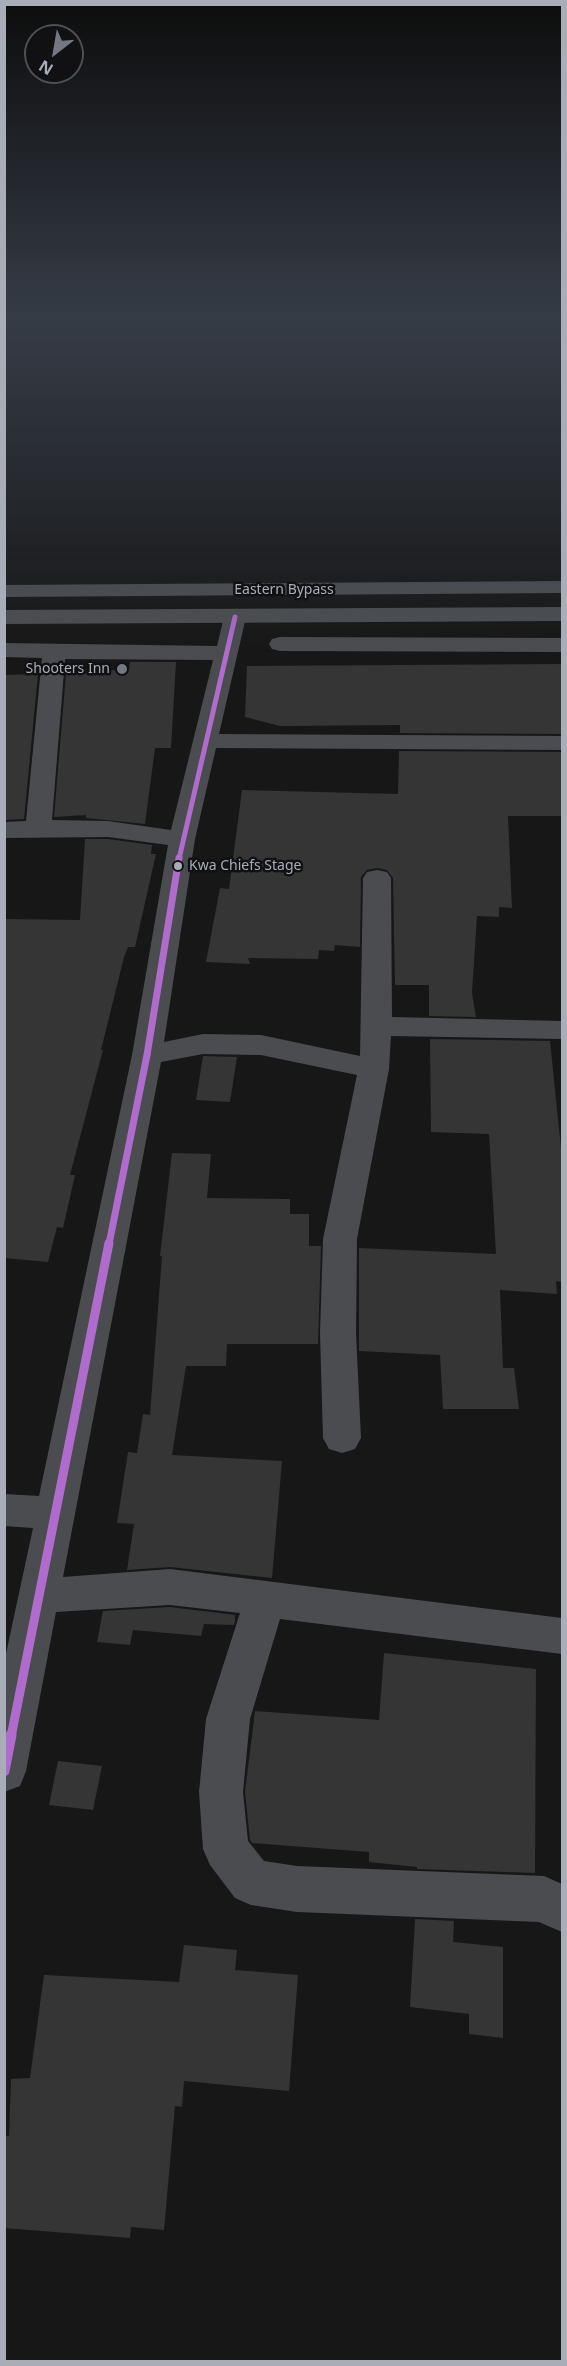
<!DOCTYPE html>
<html>
<head>
<meta charset="utf-8">
<style>
	body { margin:0 }
	#map { position:relative; width:567px; height:2366px; overflow:hidden; background:#171717; font-family:"Noto Sans",sans-serif }
	canvas { display:block }
	.frame { position:absolute; inset:0; border:6px solid #a8adb8; pointer-events:none }
	.north { position:absolute; left:24px; top:24px; width:60px; height:60px; box-sizing:border-box; background:#111113; border:2px solid #4d4f55; border-radius:50%; rotate:211deg; font-size:16px; font-weight:700; line-height:24px; text-align:center; color:#a8adb8 }
	.north::after { content:''; display:block; margin:auto; width:21px; height:27px; background:#757880; clip-path:polygon(50% 0,100% 100%,50% 72%,0 100%) }
</style>
</head>
<body>
<div id="map">
<canvas width="567" height="2366"></canvas>
<div class="frame"></div>
<div class="north">N</div>
</div>
<script>
const g = document.querySelector('canvas').getContext('2d');
g.lineJoin = 'round';
function fill(path, color) {
  g.fillStyle = color;
  g.fill(path, 'evenodd');
}
function shape(rows) {
  const path = new Path2D();
  for (const r of rows) {
    path.moveTo(r[0], r[1]);
    for (let i = 2; i < r.length; i += 2) path.lineTo(r[i], r[i + 1]);
  }
  return path;
}
function strokePath(path, color, width, dash) {
  g.strokeStyle = color;
  g.lineWidth = width;
  g.lineCap = dash ? 'butt' : 'round';
  g.setLineDash(dash || []);
  g.stroke(path);
}
function drawText(font, color, halo, rows, align = 'center') {
  g.font = font + ' "Noto Sans",sans-serif';
  g.lineWidth = 5;
  g.setLineDash([]);
  g.textBaseline = 'middle';
  g.strokeStyle = halo;
  g.fillStyle = color;
  for (const [text, x, y, turn = 0] of rows) {
    g.save();
    g.translate(x, y);
    g.rotate((+turn || 0) * Math.PI / 180);
    g.textAlign = isNaN(turn) ? turn : align;
    if (halo) g.strokeText(text, 0, 0);
    g.fillText(text, 0, 0);
    g.restore();
  }
}
const building = shape([
	[130,662,176,662,171,748,155,748,145,824,86,818,86,815,54,817,66,674,79,674,79,671,129,670],
	[562,664,562,734,400,733,400,725,280,726,245,717,247,666],
	[38,674,24,819,4,820,4,675],
	[399,751,562,752,562,816,508,816,512,908,499,907,499,917,477,916,472,993,476,1017,429,1016,429,985,395,985,393,878,387,870,377,868,367,870,361,877,360,947,335,945,334,951,319,950,318,959,248,958,250,964,206,962,220,888,229,889,242,790,398,794],
	[85,839,108,839,152,845,151,854,156,854,135,947,128,947,124,957,101,1050,103,1050,70,1175,75,1175,63,1228,57,1227,48,1262,4,1258,4,919,80,920],
	[430,1039,550,1041,561,1148,562,1148,562,1282,556,1281,557,1294,500,1290,503,1368,514,1368,519,1409,443,1409,440,1355,359,1351,359,1248,496,1254,489,1134,431,1132],
	[203,1056,237,1057,230,1102,196,1100],
	[172,1153,211,1154,207,1198,290,1199,290,1214,309,1214,309,1246,321,1246,318,1344,227,1344,226,1366,186,1366,172,1455,282,1461,272,1578,170,1567,127,1570,134,1524,117,1523,128,1452,137,1453,143,1414,150,1415,162,1256,160,1256],
	[170,1607,235,1615,235,1621,234,1625,204,1624,201,1636,133,1630,130,1645,97,1642,103,1611],
	[384,1653,536,1669,535,1873,417,1869,417,1867,369,1862,369,1852,252,1843,250,1840,245,1792,255,1711,379,1720],
	[58,1761,102,1766,93,1810,49,1805],
	[415,1919,454,1921,453,1942,503,1947,503,2038,469,2034,469,2014,410,2007],
	[184,1945,237,1950,235,1970,298,1975,289,2091,184,2081,182,2107,175,2106,164,2230,131,2227,130,2238,4,2228,4,2136,9,2136,11,2079,30,2078,44,1975,179,1982]
]);
const minor = shape([
	[235,610,243,612,246,617,219,734,562,736,562,750,216,748,195,839,164,1042,203,1034,261,1035,360,1056,363,878,367,872,377,870,387,872,391,878,392,1017,562,1021,562,1039,391,1036,389,1069,357,1239,356,1333,361,1438,355,1449,342,1453,329,1449,323,1438,320,1333,323,1239,357,1075,261,1055,203,1054,161,1062,63,1577,170,1569,562,1618,562,1654,280,1619,250,1719,243,1792,248,1841,264,1861,297,1866,544,1876,562,1884,562,1932,539,1922,297,1912,251,1905,235,1898,210,1865,203,1849,199,1792,206,1719,240,1613,170,1605,56,1612,26,1771,20,1786,4,1792,4,1663,33,1528,4,1526,4,1494,39,1496,132,1055,168,845,108,837,4,838,4,822,26,821,42,658,4,657,4,643,217,646,224,617,227,612,235,610],
	[65,659,213,660,171,830,108,821,52,820,65,659],
	[280,637,562,638,562,652,280,651,272,649,269,644,272,639,280,637]
]);
const major = shape([
	[562,581,562,593,4,597,4,585,562,581],
	[562,607,562,621,4,624,4,610,562,607]
]);
const bus1Far3 = shape([
	[179,859,235,617]
]);
const bus1Far2 = shape([
	[109,1244,147,1055,179,858]
]);
const bus1Far1 = shape([
	[11,1737,109,1243]
]);
const bus1 = shape([
	[4,1771,11,1735]
]);
const markers = [
	[122,669,6,"#757880"],
	[178,866,5,"#a8adb8"]
];
const farStreetnames = [
	["Eastern Bypass",284,590]
];
const farPoinames = [
	["Shooters Inn",110,669]
];
const busNames = [
	["Kwa Chiefs Stage",189,866]
];
fill(building, '#353536');
fill(minor, '#4b4c50');
fill(major, '#4d4f52');
strokePath(bus1Far3, '#b06ccc', 5);
strokePath(bus1Far2, '#b06ccc', 7);
strokePath(bus1Far1, '#b06ccc', 9);
strokePath(bus1, '#b06ccc', 11);
const sky = g.createLinearGradient(0, 0, 0, 653);
sky.addColorStop(0, '#0d0d0d');
sky.addColorStop(0.49, '#363c47');
sky.addColorStop(1, '#363c4700');
g.fillStyle = sky;
g.fillRect(0, 0, 567, 653);
for (const [x, y, r, color] of markers) {
  const dot = new Path2D();
  dot.arc(x, y, r, 0, 2 * Math.PI);
  g.fillStyle = color;
  g.fill(dot);
  strokePath(dot, '#111113', 2);
}
drawText('14px', '#a8adb8', '#111113', farStreetnames);
drawText('14px', '#a8adb8', '#111113', farPoinames, 'right');
drawText('14px', '#a8adb8', '#111113', busNames, 'left');
</script>
</body>
</html>
